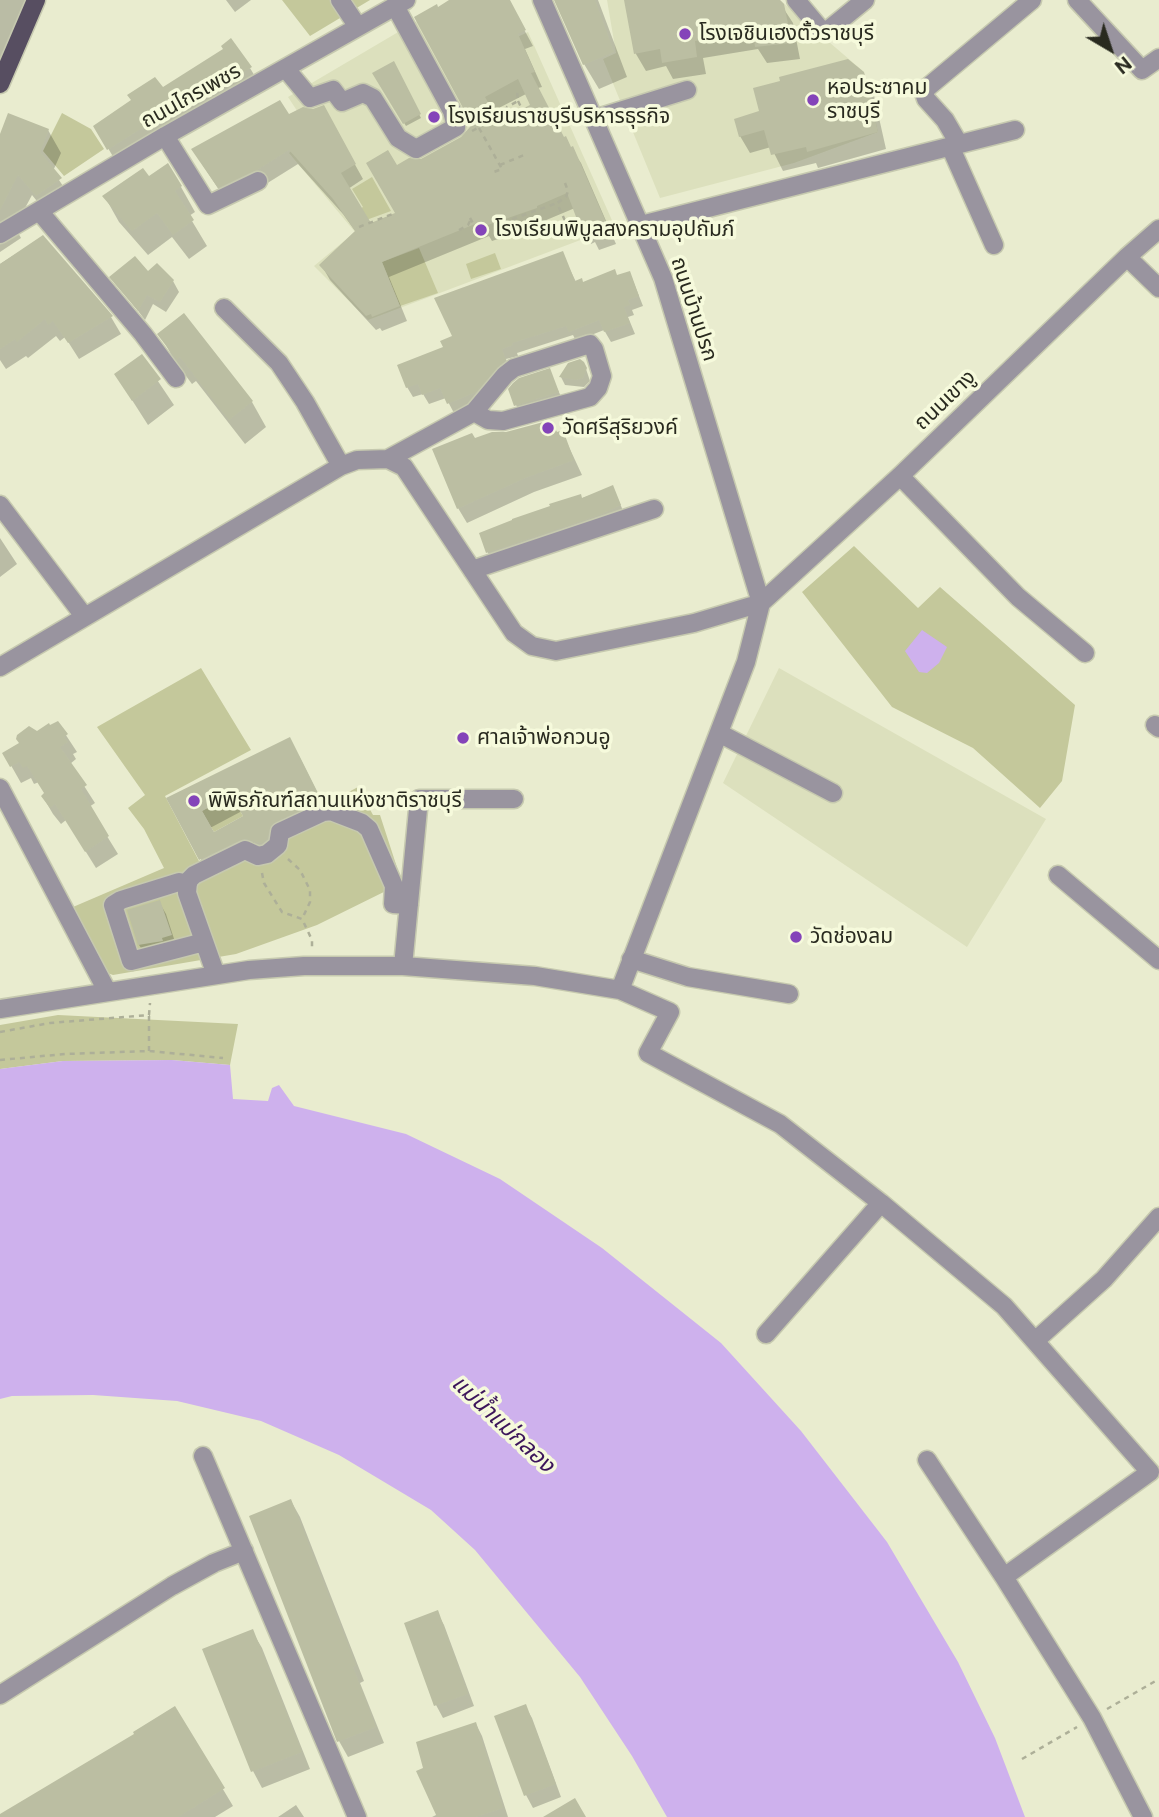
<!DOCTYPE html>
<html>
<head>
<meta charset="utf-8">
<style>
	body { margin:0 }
	#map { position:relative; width:1159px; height:1817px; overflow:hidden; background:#e9eccf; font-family:"Public Sans",sans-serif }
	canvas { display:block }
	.north { position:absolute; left:1075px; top:14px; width:70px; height:70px; -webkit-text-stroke:5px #f6fadc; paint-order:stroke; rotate:141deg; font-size:19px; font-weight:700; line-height:28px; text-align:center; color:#292a1f }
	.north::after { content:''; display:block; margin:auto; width:24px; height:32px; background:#292a1f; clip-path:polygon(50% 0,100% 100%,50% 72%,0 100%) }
</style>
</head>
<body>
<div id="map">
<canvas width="1159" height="1817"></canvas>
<div class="north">N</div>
</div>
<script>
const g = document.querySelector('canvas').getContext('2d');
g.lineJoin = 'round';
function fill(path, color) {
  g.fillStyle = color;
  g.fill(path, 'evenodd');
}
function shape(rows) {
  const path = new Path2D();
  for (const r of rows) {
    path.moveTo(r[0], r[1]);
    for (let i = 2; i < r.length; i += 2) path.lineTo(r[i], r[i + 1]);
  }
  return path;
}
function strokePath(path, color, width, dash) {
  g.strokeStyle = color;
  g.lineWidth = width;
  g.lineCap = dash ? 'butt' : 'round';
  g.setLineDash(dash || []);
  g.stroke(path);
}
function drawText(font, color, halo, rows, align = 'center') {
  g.font = font + ' "Public Sans","Noto Sans Thai",sans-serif';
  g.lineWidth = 7;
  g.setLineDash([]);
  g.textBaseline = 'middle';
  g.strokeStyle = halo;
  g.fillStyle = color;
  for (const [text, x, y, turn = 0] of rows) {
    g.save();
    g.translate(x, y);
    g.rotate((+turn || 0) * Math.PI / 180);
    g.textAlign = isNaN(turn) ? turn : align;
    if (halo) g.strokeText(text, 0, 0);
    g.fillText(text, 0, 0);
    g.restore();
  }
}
const built = shape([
	[607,0,780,0,864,72,878,132,794,163,660,198,603,59,616,53],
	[439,8,467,60,528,32,615,227,368,320,314,266,355,232,289,153,311,132,288,97],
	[779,668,1046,819,967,947,723,783]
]);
const green = shape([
	[282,0,370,0,310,36],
	[62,113,91,129,104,149,64,176,43,151],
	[372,177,391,211,358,223,353,213,363,207,352,189],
	[419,248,438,293,400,306,382,262],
	[495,253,501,269,471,279,466,264],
	[854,546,918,608,940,587,1075,705,1062,781,1040,808,973,748,892,707,802,592],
	[201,668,251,750,165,796,200,863,253,842,260,852,277,844,270,834,358,787,373,815,380,815,402,883,317,925,236,954,113,975,105,972,73,907,164,868,144,829,128,808,145,795,97,727],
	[231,795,243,816,214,832,202,811],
	[58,1015,238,1024,230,1065,172,1060,63,1061,0,1069,0,1025]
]);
const water = shape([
	[922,630,947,647,939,663,927,673,919,672,905,651],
	[172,1060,230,1065,233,1099,268,1101,272,1088,279,1085,294,1106,406,1134,500,1179,602,1248,721,1343,801,1431,887,1542,958,1662,995,1738,1025,1817,667,1817,632,1756,580,1677,475,1550,431,1510,339,1455,261,1421,177,1401,93,1395,12,1396,0,1399,0,1069,63,1061]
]);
const shadow = shape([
	[0,0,34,0,0,83],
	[226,0,251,0,235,12],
	[453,0,508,0,533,46,525,49,542,87,538,88,564,139,581,163,616,244,599,250,595,242,591,244,575,208,544,221,545,223,492,241,489,236,389,277,407,321,382,331,380,328,376,330,330,280,322,266,356,232,343,214,298,164,266,184,227,202,202,164,288,116,323,107,363,179,348,189,370,225,398,214,396,167,421,161,463,138,472,127,438,9],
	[526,94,532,106,498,124,491,112],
	[556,0,598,0,627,77,599,89,584,64],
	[626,0,778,0,793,23,800,59,767,63,758,49,703,58,706,74,673,79,666,66,646,71,636,54],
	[393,63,421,118,406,126,374,74],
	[250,68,256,78,115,160,95,126,162,90],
	[863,74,873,91,886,149,818,168,816,163,783,171,771,147,750,153,740,136],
	[48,130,61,153,53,171,73,201,50,217,32,195,15,227,21,238,0,252,0,137],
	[149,178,181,187,195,212,189,216,207,246,189,259,172,237,148,255,119,222,105,197],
	[42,237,111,317,121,334,79,359,65,337,60,341,56,336,28,358,26,356,6,369,0,360,0,264],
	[562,253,576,282,583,283,630,273,643,306,632,310,634,315,628,317,635,334,611,342,604,330,576,341,573,335,517,353,518,356,506,359,511,371,482,402,454,413,446,398,429,404,423,394,413,397,407,387,454,337],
	[112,277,173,281,179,292,166,312,153,304,145,320],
	[160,334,252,402,266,427,245,444,196,381,192,384,174,360],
	[141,356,174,405,148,425,116,375],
	[585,366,590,381,584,387,565,385,561,377],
	[549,371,565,405,523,418,516,405],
	[562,432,582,475,534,492,467,523,458,508,475,440],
	[613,487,624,513,492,560,488,553,482,534],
	[0,538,17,564,0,577],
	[58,723,77,752,73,754,76,759,70,764,95,803,89,807,118,854,96,868,66,820,61,824,53,814,43,797,46,794,39,782,34,784,31,778,21,783,4,753],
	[299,756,330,818,210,876,168,799],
	[242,811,245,816,214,835,210,828],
	[159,902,166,914,177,948,147,957,139,945],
	[291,1501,300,1517,364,1681,360,1683,384,1743,348,1757,339,1741,252,1517],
	[437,1612,444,1625,474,1706,443,1718,436,1705],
	[252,1631,262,1648,310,1769,262,1788,253,1771,204,1650],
	[525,1706,532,1718,561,1797,533,1808,526,1795],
	[175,1709,233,1806,215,1817,0,1817,136,1735],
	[476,1724,482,1736,508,1817,432,1817,438,1814,425,1769],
	[296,1805,304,1817,278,1817]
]);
const building = shape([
	[449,0,510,0,526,30,518,34,535,72,531,73,564,137,566,136,571,147,573,146,609,229,589,236,586,228,581,230,567,193,537,206,537,208,482,227,480,222,382,262,400,306,372,317,371,314,366,316,319,265,355,231,333,199,289,150,257,170,218,188,191,149,280,100,289,114,303,107,313,109,324,105,356,164,341,173,371,223,395,213,366,163,388,150,397,165,409,158,421,159,461,137,470,127,462,106,414,17,437,4,438,7],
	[518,79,530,105,499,121,485,97],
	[554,0,595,0,614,52,583,65],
	[624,0,780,0,784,4,792,43,755,47,753,31,695,41,697,57,662,63,660,49,634,54],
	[231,38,252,67,203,96,200,92,107,150,93,126,131,100,127,95,155,77,163,87,223,49,221,46],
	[848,59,864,72,878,132,807,152,806,147,771,155,764,130,739,137,734,119,759,111,753,88,780,81,779,77],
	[394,61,421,114,403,124,372,73],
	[8,113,49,129,40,152,62,178,36,196,18,175,0,210,0,134],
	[168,163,182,186,175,191,194,220,173,235,157,213,132,231,102,196,143,168,149,176],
	[43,235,113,316,68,343,53,321,48,325,45,319,17,342,15,339,0,349,0,264],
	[563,251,575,281,582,278,583,282,615,269,617,275,630,271,639,296,628,300,630,305,624,307,630,323,604,332,599,320,569,332,566,326,512,343,513,345,502,349,506,360,476,392,447,404,440,388,422,395,418,384,406,388,397,365,443,347,440,341,452,336,434,298],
	[135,256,148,271,157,263,174,280,160,302,147,295,138,311,109,277],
	[184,313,253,401,229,420,180,357,177,360,157,334],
	[142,354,161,379,132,401,114,374],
	[580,359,584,362,587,368,583,378,576,380,559,377,568,363],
	[550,368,559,392,514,406,508,389,513,383,519,378],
	[551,420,557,432,563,430,574,460,525,478,457,509,432,449,472,433,475,438,492,432,506,432],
	[613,485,621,505,599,515,486,553,479,533,512,520,512,519,550,506,549,504,581,494,582,498],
	[58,721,68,734,64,737,68,742,60,747,87,785,81,789,109,836,85,852,55,804,50,808,41,796,44,793,27,766,23,768,19,762,10,767,2,753,19,743,16,739,17,735,29,726,37,731,49,723,50,725],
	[290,737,322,801,275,822,271,826,267,839,262,843,245,839,241,840,199,860,166,798],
	[231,795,243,816,214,832,202,811],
	[160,900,172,935,162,938,163,941,138,945,127,910],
	[291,1499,356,1665,353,1667,376,1727,337,1742,249,1516],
	[438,1610,468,1694,434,1706,404,1623],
	[253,1629,302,1752,251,1772,202,1649],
	[526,1704,556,1784,524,1796,494,1716],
	[175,1706,225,1788,178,1817,0,1817,0,1814,134,1734,133,1732],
	[476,1722,503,1808,475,1817,437,1817,416,1771,423,1768,416,1742],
	[575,1798,586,1817,543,1817]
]);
const path = shape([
	[518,101,522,109],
	[479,128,502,169,491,173],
	[472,131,505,114,507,107,518,101,517,91],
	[500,165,524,155],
	[565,183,568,191,566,197,557,203,571,234,587,231],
	[470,218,476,228,482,230,557,203],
	[359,227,395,213],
	[459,230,468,225,470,221],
	[288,859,300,870,310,890,310,902,302,919],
	[262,873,264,883,282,912,302,919,312,940,312,949],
	[149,1016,149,1051],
	[0,1032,50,1023,149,1015,150,1003],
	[0,1060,65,1054,149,1051,223,1058],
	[1107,1709,1159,1679],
	[1022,1759,1077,1727]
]);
const minor = shape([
	[340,0,358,27],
	[542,0,663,278,761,603],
	[796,0,822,31,827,31,865,0],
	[1077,0,1142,70,1159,58],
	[286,69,310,98,333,90,342,102,363,93,373,98,398,138,416,149,456,127,452,111,395,6],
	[594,119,687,90],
	[165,136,208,205,258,181],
	[959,144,945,120,926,99,924,93,928,87,1032,0],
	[950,146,994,245],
	[39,211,143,334,176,378],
	[641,225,1015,130],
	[0,234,165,136,406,0],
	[1127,257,1159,288],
	[224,308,279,363,305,402,341,466],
	[388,459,474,412,505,375,514,368,590,344,594,349,602,376,598,388,590,397,503,421,488,420,474,412],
	[900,476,1018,597,1085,653],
	[0,505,84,616],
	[472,570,654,509],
	[0,667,341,466,357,460,388,459,404,467,514,633,532,646,556,651,694,623,761,603,900,476,1127,257,1159,229],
	[1155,725,1159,728],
	[719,733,833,793],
	[0,788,107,991],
	[1058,875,1159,960],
	[188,884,179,882,121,900,113,905,131,961,204,942],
	[631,959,688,977,789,994],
	[403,966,419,799,514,799],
	[216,975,187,893,188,881,194,875,245,850,258,856,267,854,278,845,280,832,323,812,331,811,362,823,369,829,394,886,393,904,409,905],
	[620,990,746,662,761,603],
	[0,1009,249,970,304,966,403,966,535,976,620,990,670,1012,648,1053,780,1124,881,1203,1004,1306,1150,1472,1004,1577,1092,1718,1143,1817],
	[766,1334,881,1203],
	[1035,1341,1104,1279,1159,1217],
	[203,1456,357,1817],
	[927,1460,1004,1577],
	[0,1695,172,1586,214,1563,244,1551]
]);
const major = shape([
	[0,84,36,0]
]);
const markers = [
	[685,34,7,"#8444b9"],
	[813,100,7,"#8444b9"],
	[434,117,7,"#8444b9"],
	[481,230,7,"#8444b9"],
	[548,428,7,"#8444b9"],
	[463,738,7,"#8444b9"],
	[194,801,7,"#8444b9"],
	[796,937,7,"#8444b9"]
];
const poiNames = [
	["โรงเจชินเฮงตั้วราชบุรี",699,34],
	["หอประชาคม",827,88],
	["ราชบุรี",827,112],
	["โรงเรียนราชบุรีบริหารธุรกิจ",448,117],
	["โรงเรียนพิบูลสงครามอุปถัมภ์",495,230],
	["วัดศรีสุริยวงค์",562,428],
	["ศาลเจ้าพ่อกวนอู",477,738],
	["พิพิธภัณฑ์สถานแห่งชาติราชบุรี",208,801],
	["วัดช่องลม",810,937]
];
const streetNames = [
	["ถนนไกรเพชร",191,96,-29],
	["ถนนบ้านปรก",694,309,72],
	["ถนนเขางู",945,400,-44]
];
const waterNames = [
	["แม่น้ำแม่กลอง",503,1424,43]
];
fill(built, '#dce0bd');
fill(green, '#c4c89b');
fill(water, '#ceb1ed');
fill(shadow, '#0003');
fill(building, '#bbbea2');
strokePath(minor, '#c6c9af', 21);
strokePath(major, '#c6c9af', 21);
strokePath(path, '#adaf98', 2.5, [5, 5]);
strokePath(minor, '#99949f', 18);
strokePath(major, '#574e61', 18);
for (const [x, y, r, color] of markers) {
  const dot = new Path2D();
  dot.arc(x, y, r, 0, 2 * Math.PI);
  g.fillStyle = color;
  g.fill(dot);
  strokePath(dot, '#f6fadc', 2.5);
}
drawText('21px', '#292a1f', '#f6fadc', poiNames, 'left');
drawText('21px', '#292a1f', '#f6fadc', streetNames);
drawText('italic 23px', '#3c155a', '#f6fadc', waterNames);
</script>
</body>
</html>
